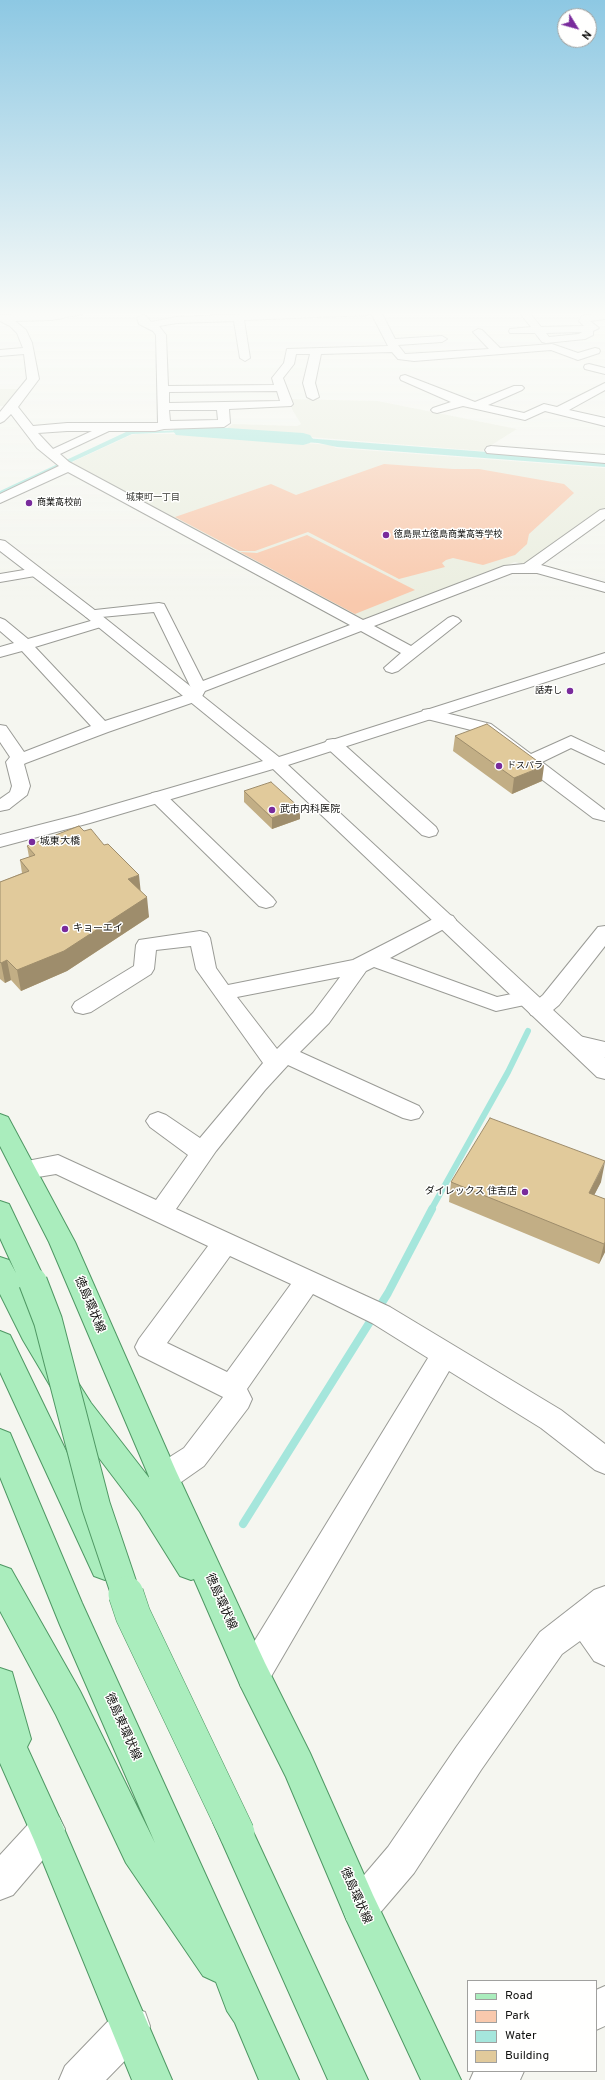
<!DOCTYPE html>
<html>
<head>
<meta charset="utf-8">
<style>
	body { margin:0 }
	#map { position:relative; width:605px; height:2080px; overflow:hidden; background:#f5f6f0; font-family:Overpass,sans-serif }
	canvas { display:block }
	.legend { position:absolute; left:467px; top:1980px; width:130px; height:92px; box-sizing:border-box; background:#fffffe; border:1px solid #a0a09e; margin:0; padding:5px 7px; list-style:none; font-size:12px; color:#11110f }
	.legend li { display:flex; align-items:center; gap:8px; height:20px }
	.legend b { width:20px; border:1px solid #a0a09e }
	.north { position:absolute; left:557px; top:8px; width:40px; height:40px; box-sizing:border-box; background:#fffffe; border:1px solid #a0a09e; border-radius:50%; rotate:127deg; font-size:11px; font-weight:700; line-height:16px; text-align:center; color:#11110f }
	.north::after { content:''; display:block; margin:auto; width:14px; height:18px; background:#792b9c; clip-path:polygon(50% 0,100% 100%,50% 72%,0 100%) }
</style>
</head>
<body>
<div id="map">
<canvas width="605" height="2080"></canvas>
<ul class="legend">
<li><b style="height:5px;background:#aaedbd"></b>Road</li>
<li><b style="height:11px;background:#f9c9ad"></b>Park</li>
<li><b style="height:11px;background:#a5e6dc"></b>Water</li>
<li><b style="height:11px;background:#e1ca9b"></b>Building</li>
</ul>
<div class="north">N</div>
</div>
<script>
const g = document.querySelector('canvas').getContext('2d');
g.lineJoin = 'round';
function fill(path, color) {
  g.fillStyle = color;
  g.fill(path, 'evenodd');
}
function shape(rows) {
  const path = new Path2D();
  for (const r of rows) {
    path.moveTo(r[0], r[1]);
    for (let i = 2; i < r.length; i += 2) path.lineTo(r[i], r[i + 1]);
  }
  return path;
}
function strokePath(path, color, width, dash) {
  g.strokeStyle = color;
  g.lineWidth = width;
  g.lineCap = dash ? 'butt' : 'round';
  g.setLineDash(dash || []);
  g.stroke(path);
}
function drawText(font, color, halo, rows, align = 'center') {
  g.font = font + ' Overpass,"Noto Sans JP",sans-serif';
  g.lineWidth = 3;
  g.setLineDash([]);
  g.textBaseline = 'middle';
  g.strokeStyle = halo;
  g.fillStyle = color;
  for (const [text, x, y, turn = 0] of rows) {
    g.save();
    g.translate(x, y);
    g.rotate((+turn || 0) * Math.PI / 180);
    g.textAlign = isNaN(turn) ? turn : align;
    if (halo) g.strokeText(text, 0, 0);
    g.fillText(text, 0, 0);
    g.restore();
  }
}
const built = shape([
	[0,389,22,389,8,406,0,406],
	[288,399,378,401,517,429,482,451,224,430,233,424,297,426,301,424,293,411],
	[137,434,187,434,331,445,336,448,605,468,605,508,525,565,515,562,364,621,70,463,131,435]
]);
const green = shape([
	[384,464,453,469,479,469,564,484,574,493,529,534,527,544,515,555,483,565,453,558,446,560,442,563,445,567,399,579,308,532,255,551,239,551,175,517,271,484,296,495],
	[307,535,415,590,355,614,240,552,257,553]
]);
const water = shape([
	[185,430,237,432,234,436,182,432,132,434,0,495,0,491,126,432],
	[252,434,605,461,605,467,337,447,318,443,251,438]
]);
const streamFar1 = shape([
	[431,1210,508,1072,528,1031]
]);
const stream = shape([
	[243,1524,388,1293,432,1209]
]);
const river = shape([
	[183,425,303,433,310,435,313,439,310,443,303,445,176,435,173,431,176,427,183,425]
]);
const street = shape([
	[63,312,84,312,82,314,52,320,15,321,26,330,32,343,39,379,18,407,33,426,67,423,158,423,156,335,153,331,139,324,137,318,142,315,146,316,151,322,177,317,296,312,381,312,395,339,442,336,447,339,442,342,398,345,405,354,489,349,473,332,478,329,482,330,500,348,552,344,578,353,595,348,599,349,600,351,599,353,578,360,551,350,414,361,398,359,392,352,321,354,315,383,319,397,313,400,307,397,303,383,310,354,296,354,294,364,283,378,293,404,291,406,229,409,230,423,224,427,164,429,155,431,109,431,60,454,69,462,363,620,504,566,524,564,600,510,605,509,605,519,541,565,605,583,605,592,537,573,512,573,374,626,411,646,448,618,453,616,458,618,461,621,398,671,392,673,386,671,384,668,401,653,361,631,205,691,200,700,108,732,26,763,24,764,30,786,27,795,9,809,0,810,0,799,10,792,12,786,6,762,10,757,0,742,0,725,6,726,24,752,91,726,22,651,0,657,0,647,14,643,0,631,0,618,5,620,28,639,94,620,104,620,107,623,104,626,35,647,105,721,188,694,191,688,154,612,91,618,86,617,84,614,86,611,159,603,164,604,203,681,350,625,68,472,0,503,0,494,59,466,37,448,11,414,4,421,0,423,0,412,27,379,24,354,0,356,0,350,23,348,17,333,10,326,0,321,0,315,63,312],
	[371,313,388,346,287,349,284,363,272,378,274,385,168,386,166,335,159,326,177,323,234,321,240,358,245,361,250,358,244,320,367,315,371,313],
	[277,391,280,401,169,403,169,392,277,391],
	[169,410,217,410,218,420,170,421,169,410],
	[67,431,92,431,53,449,38,433,67,431],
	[519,312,529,312,541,327,584,326,579,321,582,316,586,315,605,313,605,319,590,321,599,328,593,331,593,335,585,339,546,343,542,342,535,333,510,333,509,331,510,329,531,327,519,312],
	[582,332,579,334,549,337,546,333,582,332],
	[589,364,605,368,605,374,585,369,584,367,585,365,589,364],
	[405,375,475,402,514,386,522,386,524,388,522,390,488,405,524,413,544,404,557,407,605,383,605,390,569,410,605,418,605,426,545,411,525,420,463,406,437,413,433,412,431,410,433,408,451,402,401,380,400,378,401,376,405,375],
	[491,446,605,455,605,463,487,453,485,450,487,447,491,446],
	[36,568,41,569,43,572,41,575,0,582,0,574,36,568],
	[429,709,491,724,531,754,571,736,605,752,605,764,571,748,542,762,605,810,605,821,593,818,479,732,423,718,421,714,423,710,429,709],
	[333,739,339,740,436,827,438,831,436,835,429,837,422,835,327,748,324,744,327,740,333,739],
	[158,792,164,793,273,898,276,902,273,906,266,908,259,906,152,801,149,797,152,793,158,792],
	[446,914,453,916,456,920,453,924,390,958,497,997,526,991,534,993,537,998,534,1003,496,1011,374,967,366,971,329,1023,300,1052,419,1106,423,1112,419,1118,411,1120,403,1118,288,1065,265,1090,216,1151,176,1209,390,1307,561,1410,605,1444,605,1474,595,1470,541,1428,449,1371,265,1687,253,1691,241,1687,237,1675,241,1663,428,1358,372,1323,313,1294,247,1389,252,1399,248,1408,204,1466,174,1487,164,1491,154,1487,149,1477,154,1467,184,1448,223,1397,139,1355,135,1347,139,1339,208,1246,56,1174,26,1179,17,1177,14,1170,17,1163,58,1155,156,1200,188,1155,150,1127,146,1121,150,1115,158,1112,166,1115,200,1138,263,1063,196,969,191,946,156,950,154,969,151,974,91,1012,83,1014,75,1012,72,1007,75,1002,134,966,136,945,139,940,200,931,207,933,210,938,216,968,228,985,353,960,439,916,446,914],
	[340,977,313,1013,277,1049,237,997,340,977],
	[230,1256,291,1284,227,1372,167,1343,230,1256],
	[605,926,605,946,559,1005,547,1015,539,1017,531,1015,528,1010,531,1005,543,995,598,927,605,926],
	[575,1035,605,1042,605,1058,567,1048,564,1043,567,1038,575,1035],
	[605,1586,605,1666,594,1661,580,1641,562,1654,481,1770,414,1873,373,1921,360,1926,347,1921,342,1908,347,1895,388,1847,457,1746,540,1632,594,1590,605,1586],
	[47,1811,59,1817,65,1829,59,1841,13,1895,0,1900,0,1855,35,1817,47,1811],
	[131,2007,145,2012,150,2026,145,2040,106,2080,59,2080,65,2066,117,2012,131,2007]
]);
const secondary = shape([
	[0,540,5,541,96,611,279,757,605,653,605,663,288,765,605,1058,605,1079,597,1077,273,769,90,823,0,847,0,835,78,815,263,761,86,617,0,551,0,540],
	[0,800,9,801,12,805,9,809,0,811,0,800],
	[605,1986,605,2026,596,2030,596,1990,605,1986],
	[474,2071,524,2071,520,2080,470,2080,474,2071]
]);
const primary = shape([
	[0,1114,8,1117,75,1242,176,1471,265,1663,310,1753,373,1895,461,2080,421,2080,347,1921,286,1777,241,1687,194,1579,191,1580,180,1576,140,1512,71,1421,23,1340,0,1294,0,1257,9,1260,16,1273,0,1238,0,1201,9,1204,46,1282,42,1290,33,1293,24,1290,41,1324,91,1403,150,1479,49,1242,0,1146,0,1114],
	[0,1331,10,1335,116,1554,120,1565,116,1576,105,1580,94,1576,0,1372,0,1331],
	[0,1429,10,1433,82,1603,299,2080,259,2080,235,2023,227,2011,216,1982,203,1976,126,1863,56,1715,0,1611,0,1565,11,1569,80,1691,155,1843,60,1625,0,1477,0,1429],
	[0,1668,12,1672,31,1739,27,1747,59,1817,172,2080,132,2080,34,1840,0,1763,0,1668],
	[231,1804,243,1810,368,2080,328,2080,213,1822,219,1810,231,1804]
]);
const primaryBridgeFar1 = shape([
	[33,1282,48,1321,96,1506,126,1595]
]);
const primaryBridge = shape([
	[126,1594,133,1615,237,1833]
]);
const wall = shape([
	[455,736,542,781,512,794,453,751],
	[244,791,300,808,300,819,272,829,244,802],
	[27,846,141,891,149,917,67,971,21,991,11,980,5,983,0,979,0,882,22,873,20,860,29,857],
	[451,1182,601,1182,594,1195,605,1199,605,1252,599,1264,449,1202]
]);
const shadedWall = shape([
	[544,766,542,781,512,794,514,778],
	[300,808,300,819,272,829,272,818],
	[139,875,141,894,128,879],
	[147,897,149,917,67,971,21,991,17,970],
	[7,960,11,980,5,983,1,963],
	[605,1162,601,1182,585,1213,589,1193],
	[605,1242,605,1252,599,1264,604,1244]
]);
const building = shape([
	[487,724,544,766,514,778,455,736,487,724],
	[271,782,300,808,272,818,244,791,271,782],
	[79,826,84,831,91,829,104,845,108,844,139,875,128,879,147,897,64,951,17,970,7,960,1,963,0,962,0,882,29,871,20,860,35,855,27,846,79,826],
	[490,1118,605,1161,589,1193,605,1199,605,1242,604,1244,451,1182,490,1118]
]);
const markers = [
	[29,503,4,"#792b9c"],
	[386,535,4,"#792b9c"],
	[570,691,4,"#792b9c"],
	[499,766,4,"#792b9c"],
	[272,810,4,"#792b9c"],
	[32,842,4,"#792b9c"],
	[65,929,4,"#792b9c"],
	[525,1192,4,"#792b9c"]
];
const farNeighbourhoodnames = [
	["城東町一丁目",153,498]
];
const farPoinames = [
	["商業高校前",37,503],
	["徳島県立徳島商業高等学校",394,535],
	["話寿し",562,691,"right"],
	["ドスパラ",507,766]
];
const poiNames = [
	["武市内科医院",280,810],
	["城東大橋",40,842],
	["キョーエイ",73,929],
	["ダイレックス 住吉店",517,1192,"right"]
];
const nearStreetnames = [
	["徳島環状線",89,1305,67],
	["徳島環状線",220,1602,66],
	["徳島東環状線",122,1727,66],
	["徳島環状線",355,1896,66]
];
fill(built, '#ebeee0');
fill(green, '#f9c9ad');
fill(water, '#a5e6dc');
strokePath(streamFar1, '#a5e6dc', 6);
strokePath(stream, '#a5e6dc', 8);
fill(river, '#a5e6dc');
strokePath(street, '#9a9b96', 2);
strokePath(secondary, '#9a9b96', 2);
strokePath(primary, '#4f9864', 2);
fill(street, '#fff');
fill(secondary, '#fff');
fill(primary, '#aaedbd');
strokePath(primaryBridgeFar1, '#4f9864', 30, []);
strokePath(primaryBridge, '#4f9864', 36, []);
strokePath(primaryBridgeFar1, '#aaedbd', 28);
strokePath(primaryBridge, '#aaedbd', 35);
fill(wall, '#c2ae85');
fill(shadedWall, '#9e8d6c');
fill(building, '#e1ca9b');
strokePath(building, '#9e8d6c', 1);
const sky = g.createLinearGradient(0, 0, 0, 603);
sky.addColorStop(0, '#8dc8e3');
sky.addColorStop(0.52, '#fafbf8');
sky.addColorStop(1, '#fafbf800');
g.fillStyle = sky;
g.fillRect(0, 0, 605, 603);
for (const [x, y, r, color] of markers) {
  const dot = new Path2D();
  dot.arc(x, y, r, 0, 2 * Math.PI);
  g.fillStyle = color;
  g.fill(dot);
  strokePath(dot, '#fffffe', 1.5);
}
drawText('9px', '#343531', '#fffffe', farNeighbourhoodnames);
drawText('9px', '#11110f', '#fffffe', farPoinames, 'left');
drawText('10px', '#11110f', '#fffffe', poiNames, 'left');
drawText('12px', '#11110f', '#fffffe', nearStreetnames);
</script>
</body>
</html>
